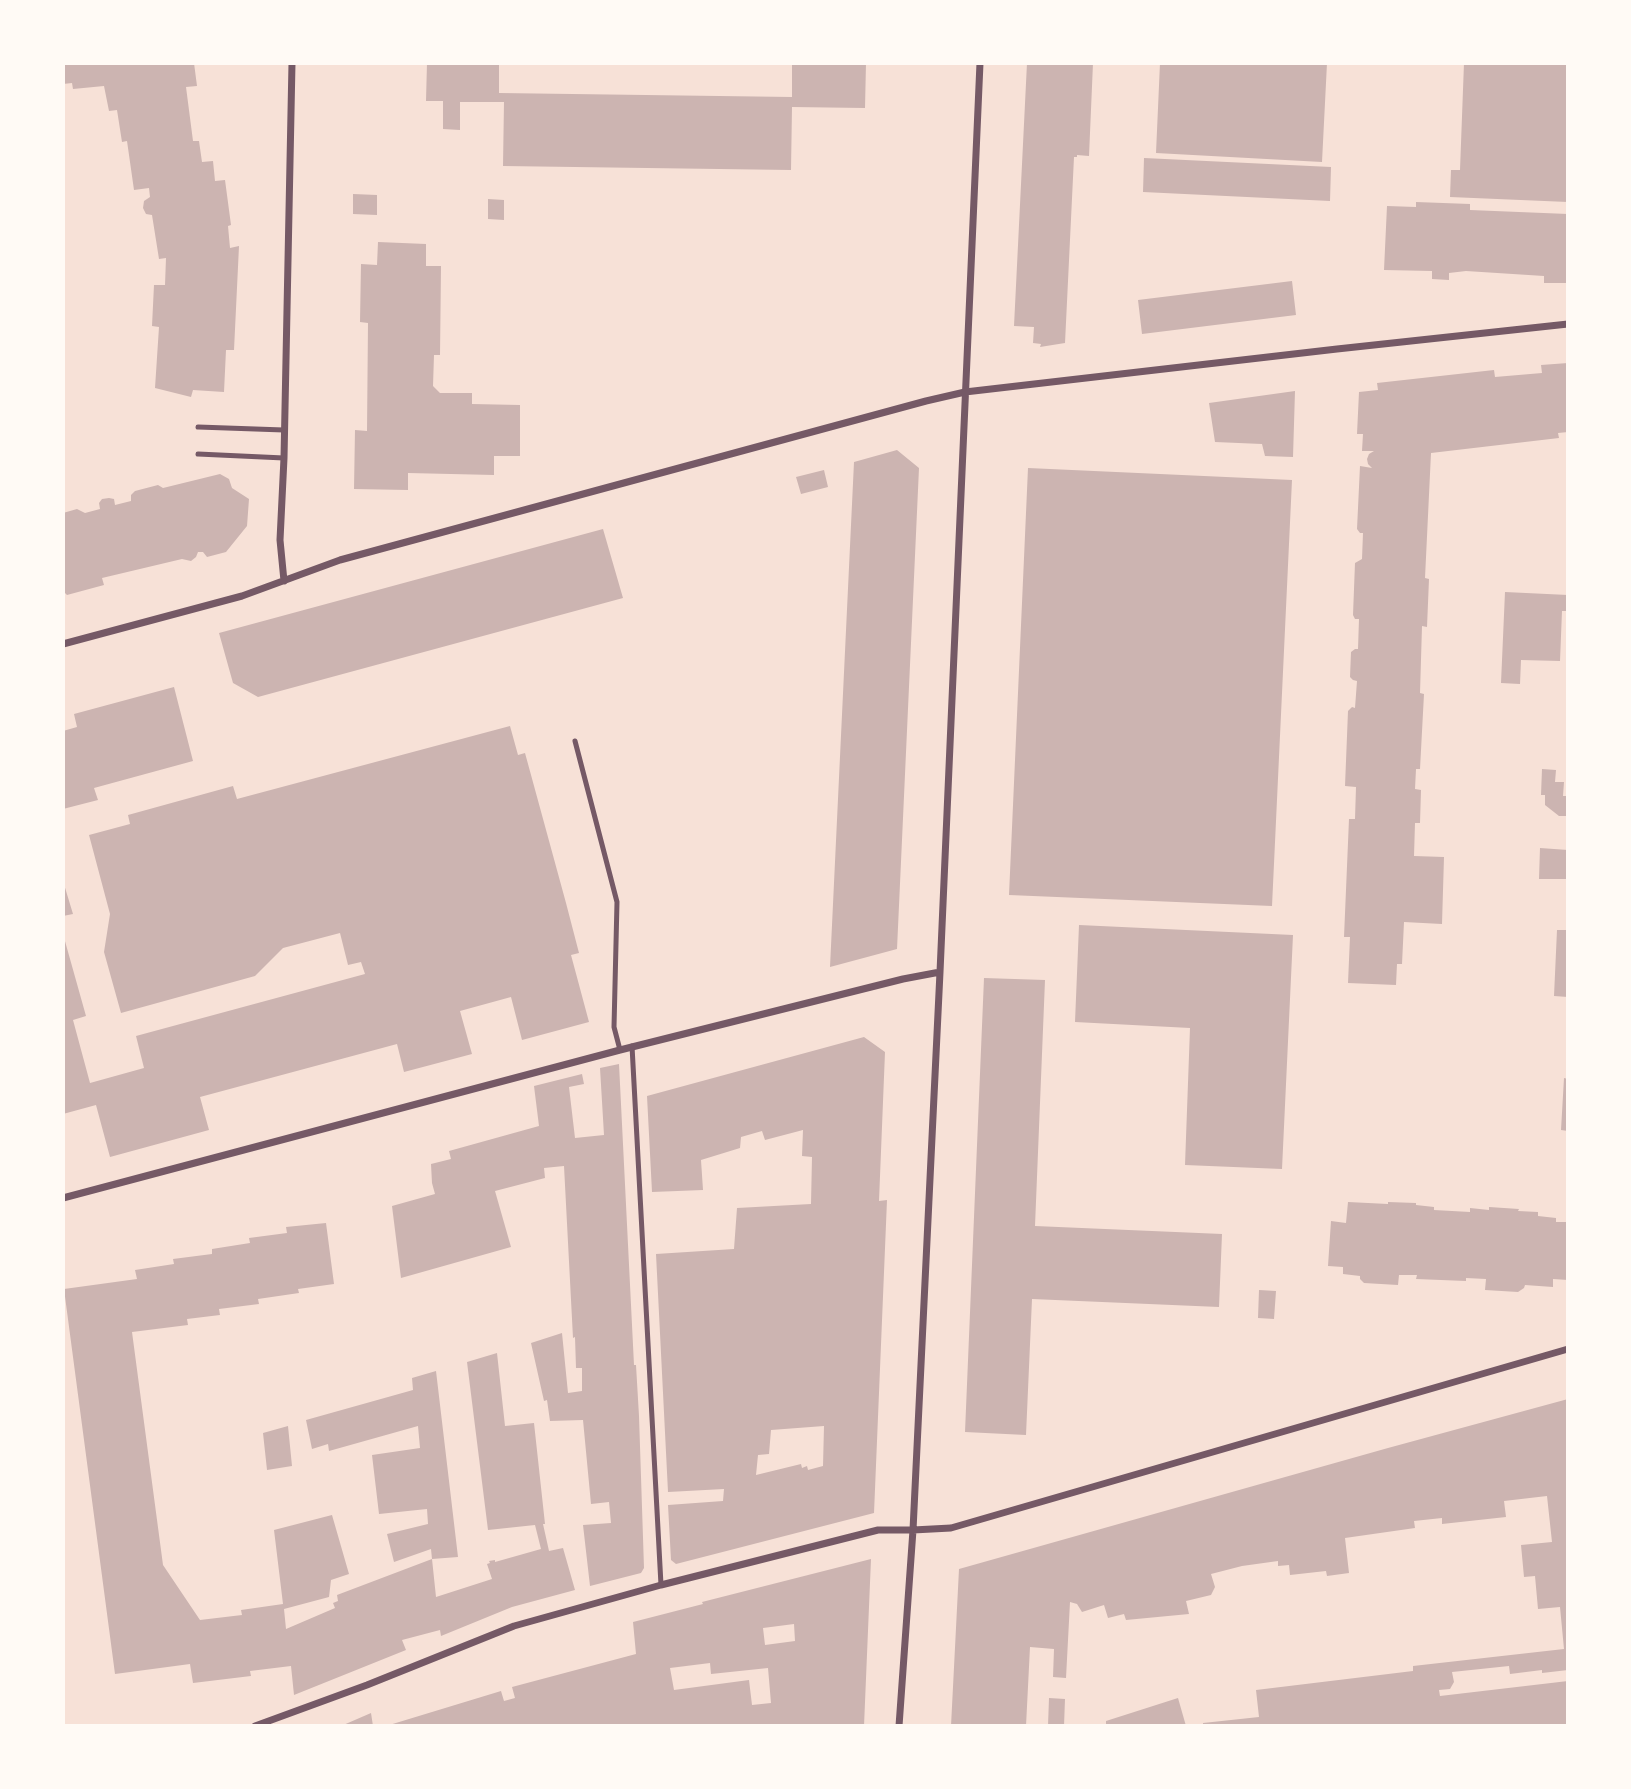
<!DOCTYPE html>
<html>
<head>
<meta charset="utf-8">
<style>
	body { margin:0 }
	#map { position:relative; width:1631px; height:1789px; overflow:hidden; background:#f7e1d7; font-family:"Zilla Slab",serif }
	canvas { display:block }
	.frame { position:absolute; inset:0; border:65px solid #fffaf5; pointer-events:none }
</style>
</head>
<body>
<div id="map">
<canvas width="1631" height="1789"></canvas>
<div class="frame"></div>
</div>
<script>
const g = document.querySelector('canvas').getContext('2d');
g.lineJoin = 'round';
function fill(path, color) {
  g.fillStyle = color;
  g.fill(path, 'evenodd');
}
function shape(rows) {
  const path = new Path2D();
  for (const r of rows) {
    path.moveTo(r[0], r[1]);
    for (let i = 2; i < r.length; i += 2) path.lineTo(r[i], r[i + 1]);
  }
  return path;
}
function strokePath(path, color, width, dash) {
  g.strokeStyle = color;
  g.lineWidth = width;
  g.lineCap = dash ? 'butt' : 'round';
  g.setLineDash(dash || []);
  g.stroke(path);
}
const building = shape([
	[63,63,194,63,197,86,186,87,193,141,199,141,202,162,213,161,215,181,225,180,231,225,228,226,230,248,239,246,234,350,226,350,224,392,193,390,191,397,155,388,159,327,152,326,154,285,165,285,166,258,159,259,152,215,146,214,143,208,144,201,150,197,149,188,134,190,127,141,122,142,117,110,109,111,104,86,73,89,72,83,63,84],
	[427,63,499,63,499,93,792,97,792,63,866,63,865,108,792,107,791,170,503,166,504,102,460,102,460,130,443,129,443,101,426,101],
	[1027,63,1093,63,1089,156,1077,155,1077,157,1074,157,1065,343,1040,347,1041,344,1033,343,1034,327,1014,326],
	[1160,63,1327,63,1322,162,1156,153],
	[1464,63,1568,63,1568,202,1450,197,1451,170,1460,170],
	[1144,158,1331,167,1330,201,1143,192],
	[353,194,377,195,377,215,353,214],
	[488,199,504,200,504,220,488,219],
	[1416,202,1470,204,1470,210,1568,214,1568,283,1544,283,1544,276,1466,271,1449,273,1449,280,1432,279,1432,271,1384,270,1387,206,1416,207],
	[378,242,426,244,426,266,441,266,440,355,434,355,433,386,440,393,472,393,472,404,520,405,520,456,494,456,494,475,408,473,408,490,354,489,355,430,367,431,368,323,360,322,361,264,377,265],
	[1292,281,1296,315,1142,334,1138,300],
	[1568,363,1568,432,1558,433,1559,438,1431,453,1425,578,1429,579,1427,627,1422,626,1420,693,1424,694,1420,769,1416,769,1415,789,1421,790,1420,823,1415,823,1414,856,1444,857,1442,924,1404,922,1402,964,1397,964,1396,985,1348,983,1350,937,1344,937,1349,819,1355,819,1356,787,1345,786,1348,711,1352,707,1355,708,1357,681,1353,680,1350,677,1351,652,1355,649,1358,649,1359,619,1355,619,1353,615,1355,563,1362,559,1363,533,1360,533,1357,529,1360,466,1372,468,1368,464,1367,459,1369,454,1374,451,1362,451,1363,434,1357,434,1359,392,1378,390,1377,383,1494,370,1495,377,1542,373,1541,365],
	[1295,391,1293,457,1265,456,1262,444,1215,442,1209,403],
	[897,450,919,468,897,949,830,967,854,462],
	[1028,468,1292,480,1272,906,1009,895],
	[824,470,828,487,801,494,796,477],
	[220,474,229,479,232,488,249,499,247,526,226,552,207,557,203,552,198,552,196,557,191,561,182,559,102,578,104,585,67,595,63,591,63,513,77,509,85,513,100,509,99,503,102,499,109,498,114,499,115,505,131,501,131,495,135,491,158,485,163,488],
	[603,529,623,598,258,697,233,683,219,633],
	[1505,592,1568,595,1568,611,1562,611,1560,661,1521,660,1520,684,1501,683],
	[174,687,193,761,94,788,98,800,63,809,63,731,77,727,74,714],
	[510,726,518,755,525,753,566,903,579,953,571,955,589,1022,522,1040,511,997,460,1011,472,1054,404,1072,397,1044,200,1097,209,1130,110,1157,96,1105,63,1114,63,934,86,1016,73,1020,90,1083,144,1068,136,1036,365,974,361,962,348,965,340,933,283,948,255,976,121,1013,104,952,110,914,89,835,130,824,128,815,233,786,237,799],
	[1542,769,1556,770,1555,782,1564,782,1563,796,1568,796,1568,816,1559,816,1545,805,1545,795,1541,795],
	[1540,848,1568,850,1568,879,1539,879],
	[63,881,73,914,63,916],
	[1079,925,1293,935,1282,1169,1185,1165,1190,1028,1075,1022],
	[1557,930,1568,930,1568,997,1554,996],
	[984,978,1045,980,1035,1226,1222,1234,1219,1307,1032,1299,1026,1435,965,1432],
	[864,1037,885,1052,879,1201,887,1200,874,1513,676,1564,671,1560,668,1505,723,1501,724,1489,668,1492,656,1254,734,1249,737,1208,811,1204,812,1157,802,1156,803,1130,765,1140,762,1131,741,1137,740,1148,701,1160,703,1190,652,1192,647,1096],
	[824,1426,823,1466,808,1470,807,1466,802,1468,801,1464,756,1475,758,1455,769,1454,771,1430],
	[619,1064,634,1365,636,1365,639,1416,644,1568,641,1573,590,1586,583,1525,611,1523,609,1502,591,1504,583,1420,550,1421,547,1400,544,1401,531,1343,562,1333,568,1393,582,1391,582,1368,576,1368,575,1337,573,1338,564,1166,544,1168,545,1178,495,1191,511,1247,401,1278,392,1206,435,1194,432,1183,431,1164,451,1159,449,1151,539,1126,534,1086,582,1074,584,1084,569,1087,575,1138,604,1135,600,1068],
	[1564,1078,1568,1079,1568,1131,1561,1130],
	[1348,1202,1388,1204,1388,1202,1416,1203,1416,1205,1434,1207,1434,1210,1470,1212,1470,1208,1489,1210,1489,1207,1519,1209,1518,1211,1538,1212,1538,1216,1556,1218,1556,1222,1568,1222,1568,1280,1553,1279,1553,1287,1525,1285,1524,1288,1518,1292,1485,1290,1486,1279,1466,1278,1466,1281,1416,1279,1417,1275,1399,1275,1398,1285,1364,1283,1360,1279,1360,1276,1343,1274,1343,1267,1328,1266,1331,1221,1346,1223],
	[326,1223,334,1284,298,1289,299,1293,258,1299,259,1304,219,1309,220,1315,187,1319,188,1325,132,1332,163,1565,200,1620,242,1615,241,1610,283,1604,274,1530,332,1515,349,1574,331,1580,329,1597,284,1609,286,1629,335,1608,333,1603,338,1601,337,1595,432,1559,431,1549,394,1562,387,1534,428,1524,427,1509,379,1514,372,1455,420,1448,418,1426,329,1451,328,1444,312,1449,306,1420,413,1390,412,1378,436,1371,458,1557,432,1559,436,1597,492,1579,487,1564,490,1563,489,1561,495,1560,495,1562,541,1549,535,1525,488,1530,467,1362,497,1353,505,1426,534,1423,545,1524,543,1524,549,1551,563,1548,575,1590,512,1607,441,1636,440,1630,402,1640,406,1650,294,1695,291,1666,250,1671,251,1676,193,1683,190,1664,115,1674,64,1289,137,1279,135,1270,174,1264,173,1259,212,1254,212,1249,250,1243,249,1238,287,1233,286,1227],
	[1259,1290,1276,1291,1274,1319,1258,1318],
	[1568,1399,1568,1670,1542,1673,1542,1670,1510,1674,1509,1666,1452,1672,1454,1682,1450,1689,1439,1690,1440,1696,1568,1681,1568,1726,1203,1726,1203,1723,1259,1717,1256,1690,1413,1671,1413,1666,1564,1649,1560,1607,1538,1609,1535,1576,1524,1577,1521,1545,1552,1542,1547,1496,1504,1501,1506,1517,1442,1524,1442,1518,1414,1521,1415,1528,1345,1538,1349,1573,1327,1576,1326,1571,1290,1575,1289,1565,1278,1566,1278,1561,1242,1566,1211,1574,1215,1587,1211,1595,1186,1601,1189,1614,1126,1620,1124,1614,1108,1618,1104,1605,1082,1612,1077,1604,1070,1602,1066,1678,1053,1677,1054,1649,1030,1647,1026,1726,951,1726,959,1569,1388,1448],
	[288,1426,292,1466,267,1470,263,1433],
	[871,1559,864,1726,386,1726,501,1691,504,1701,515,1698,512,1687,636,1654,633,1622,703,1604,702,1602],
	[794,1624,795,1641,765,1645,763,1628],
	[710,1663,711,1674,768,1668,771,1703,752,1705,749,1680,674,1690,670,1668],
	[1049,1698,1065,1699,1064,1726,1048,1726],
	[1178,1698,1186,1726,1106,1726,1106,1721],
	[371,1713,373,1726,341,1726]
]);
const service = shape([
	[198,427,284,430],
	[198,454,284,458],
	[575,741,617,902,614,1027,620,1050],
	[632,1046,661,1585]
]);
const minor = shape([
	[284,581,280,540,284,458,292,63],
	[63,644,242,596,340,560,926,401,965,392,1337,349,1568,324],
	[63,1198,620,1050,903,979,940,972],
	[255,1726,367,1685,514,1626,661,1585,878,1530,913,1530,951,1528,1568,1349],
	[899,1726,913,1530,940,972,980,63]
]);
fill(building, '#ccb4b1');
strokePath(service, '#755966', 5);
strokePath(minor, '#755966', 7);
</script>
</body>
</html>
